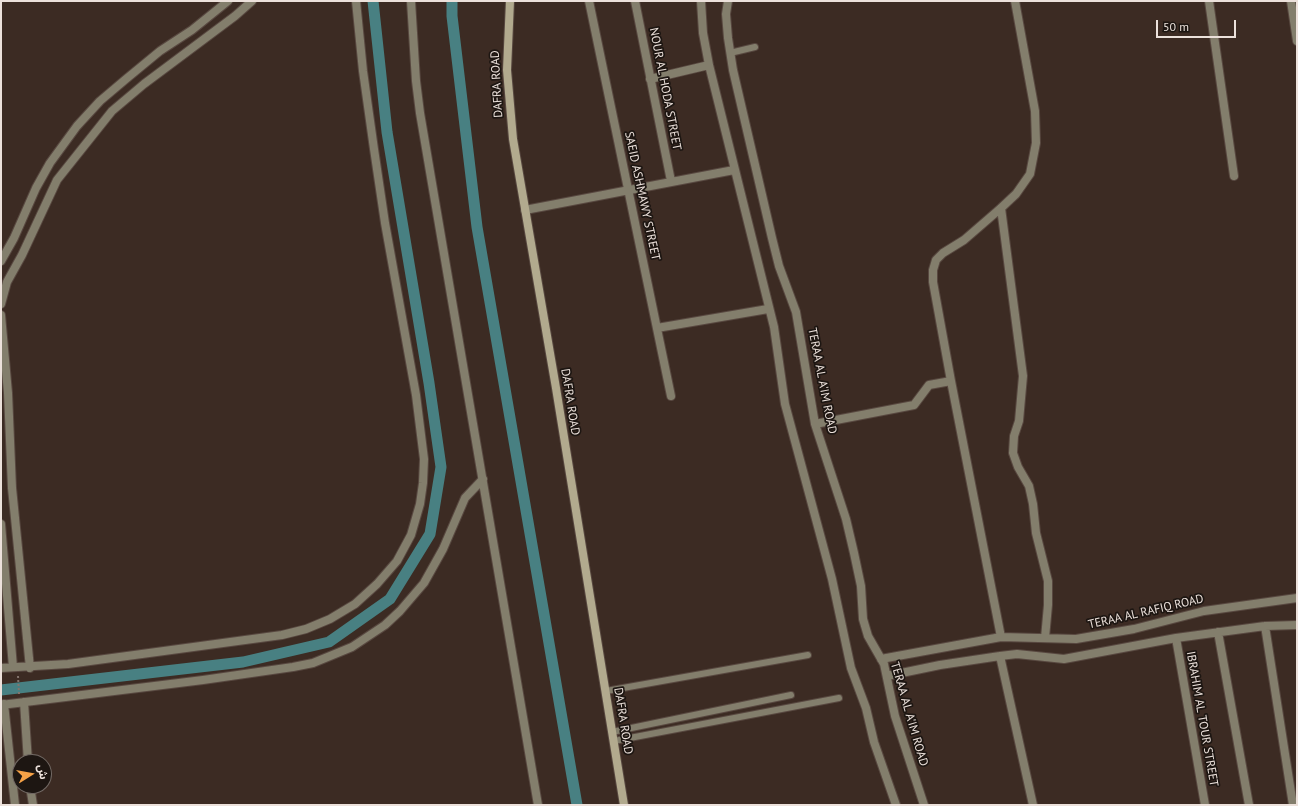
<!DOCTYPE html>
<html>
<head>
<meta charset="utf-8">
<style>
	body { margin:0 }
	#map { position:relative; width:1298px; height:806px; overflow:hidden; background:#3c2b23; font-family:"PT Sans","Noto Sans Arabic",sans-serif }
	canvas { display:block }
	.frame { position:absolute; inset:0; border:2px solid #ece1db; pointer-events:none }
	.north { position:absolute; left:12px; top:754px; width:40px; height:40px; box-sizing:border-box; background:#1d1612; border:1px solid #706762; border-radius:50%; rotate:79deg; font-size:11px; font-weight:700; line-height:16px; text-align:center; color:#ece1db }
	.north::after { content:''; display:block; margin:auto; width:14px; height:18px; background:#f6a247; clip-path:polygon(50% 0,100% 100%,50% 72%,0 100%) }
	.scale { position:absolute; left:1156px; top:20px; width:80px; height:18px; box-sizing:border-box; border:2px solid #ece1db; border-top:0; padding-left:5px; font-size:12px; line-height:14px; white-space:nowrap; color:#ece1db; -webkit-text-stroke:3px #1d1612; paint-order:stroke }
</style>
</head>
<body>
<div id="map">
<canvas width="1298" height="806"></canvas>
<div class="frame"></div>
<div class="north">ش</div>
<div class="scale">50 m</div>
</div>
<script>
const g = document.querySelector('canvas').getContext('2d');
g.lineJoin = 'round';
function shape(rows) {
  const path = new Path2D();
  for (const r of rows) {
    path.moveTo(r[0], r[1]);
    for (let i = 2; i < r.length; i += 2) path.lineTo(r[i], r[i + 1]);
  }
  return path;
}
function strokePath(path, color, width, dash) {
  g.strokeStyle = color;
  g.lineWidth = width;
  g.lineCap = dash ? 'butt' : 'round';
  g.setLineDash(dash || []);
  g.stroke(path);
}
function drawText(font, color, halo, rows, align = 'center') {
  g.font = font + ' "PT Sans",sans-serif';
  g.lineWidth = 3.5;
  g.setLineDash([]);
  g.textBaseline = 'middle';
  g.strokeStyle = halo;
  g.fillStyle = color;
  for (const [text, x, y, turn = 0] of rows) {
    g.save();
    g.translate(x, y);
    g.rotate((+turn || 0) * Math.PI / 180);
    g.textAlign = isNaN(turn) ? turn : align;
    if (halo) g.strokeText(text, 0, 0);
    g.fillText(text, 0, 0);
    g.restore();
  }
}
const canal = shape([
	[452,1,452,16,477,227,577,805],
	[1,690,243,662,329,642,390,599,430,534,441,467,429,383,387,132,373,1]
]);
const path = shape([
	[18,676,19,694]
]);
const service = shape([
	[730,53,755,47],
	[606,691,808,655],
	[612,732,791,695],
	[614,741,839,698]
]);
const minor = shape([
	[411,1,416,81,420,113,538,805],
	[589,1,671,396],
	[635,1,671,181],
	[701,1,703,33,709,65,774,327,785,404,832,579,851,668,866,708,874,742,896,805],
	[728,1,726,14,728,38,733,70,772,238,779,266,796,312,815,424,846,519,854,553,861,586,863,619,868,636,884,664,895,716,924,805],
	[1209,1,1234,176],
	[1291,1,1297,41],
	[650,79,709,65],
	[1001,208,1023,376,1019,421,1014,436,1013,453,1018,467,1029,486,1033,504,1036,533,1048,581,1048,605,1045,638],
	[525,210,734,170],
	[1,261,14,238,36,188,50,163,77,126,100,101,126,79,160,51,192,30,228,1],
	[1,304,7,282,22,255,57,180,112,111,144,84,235,16,252,1],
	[1,315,8,393,12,488,30,668],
	[657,328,768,309],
	[815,424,914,405,929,385,951,381],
	[1,524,13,667],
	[1265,626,1293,805],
	[1218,632,1249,805],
	[1001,637,951,381,933,282,933,270,936,260,943,253,964,240,1001,208,1016,194,1030,174,1036,143,1035,111,1015,1],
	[1176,638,1205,805],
	[1000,656,1033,805],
	[881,659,1001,637,1076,639,1134,629,1204,611,1297,598],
	[1,668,68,664,282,635,306,629,330,619,355,604,377,584,397,561,411,535,420,504,423,483,424,459,416,395,385,223,374,149,363,71,356,1],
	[887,676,940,665,1000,656,1017,654,1064,659,1176,638,1265,626,1297,625],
	[24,702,28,762],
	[4,704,15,805],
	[1,705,203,680,293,667,313,663,352,647,385,625,400,611,424,583,443,549,465,498,483,479],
	[30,786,33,805]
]);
const secondary = shape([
	[510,1,507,70,513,139,556,388,624,805]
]);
const streetNames = [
	["DAFRA ROAD",497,84,-93],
	["NOUR AL HODA STREET",665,89,79],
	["SAEID ASHMAWY STREET",642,196,78],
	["TERAA AL A'IM ROAD",822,381,79],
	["DAFRA ROAD",570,402,81],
	["TERAA AL RAFIQ ROAD",1146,612,-13],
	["TERAA AL A'IM ROAD",909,714,74],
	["IBRAHIM AL TOUR STREET",1202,719,80],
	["DAFRA ROAD",623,721,81]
];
strokePath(canal, '#488082', 11);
strokePath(service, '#584840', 8);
strokePath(minor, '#584840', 10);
strokePath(secondary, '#584840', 10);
strokePath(path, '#83746d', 2, [2, 2]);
strokePath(service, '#837e6c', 6);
strokePath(minor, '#837e6c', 8);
strokePath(secondary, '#b2aa8e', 8);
drawText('12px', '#ece1db', '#1d1612', streetNames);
</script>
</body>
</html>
